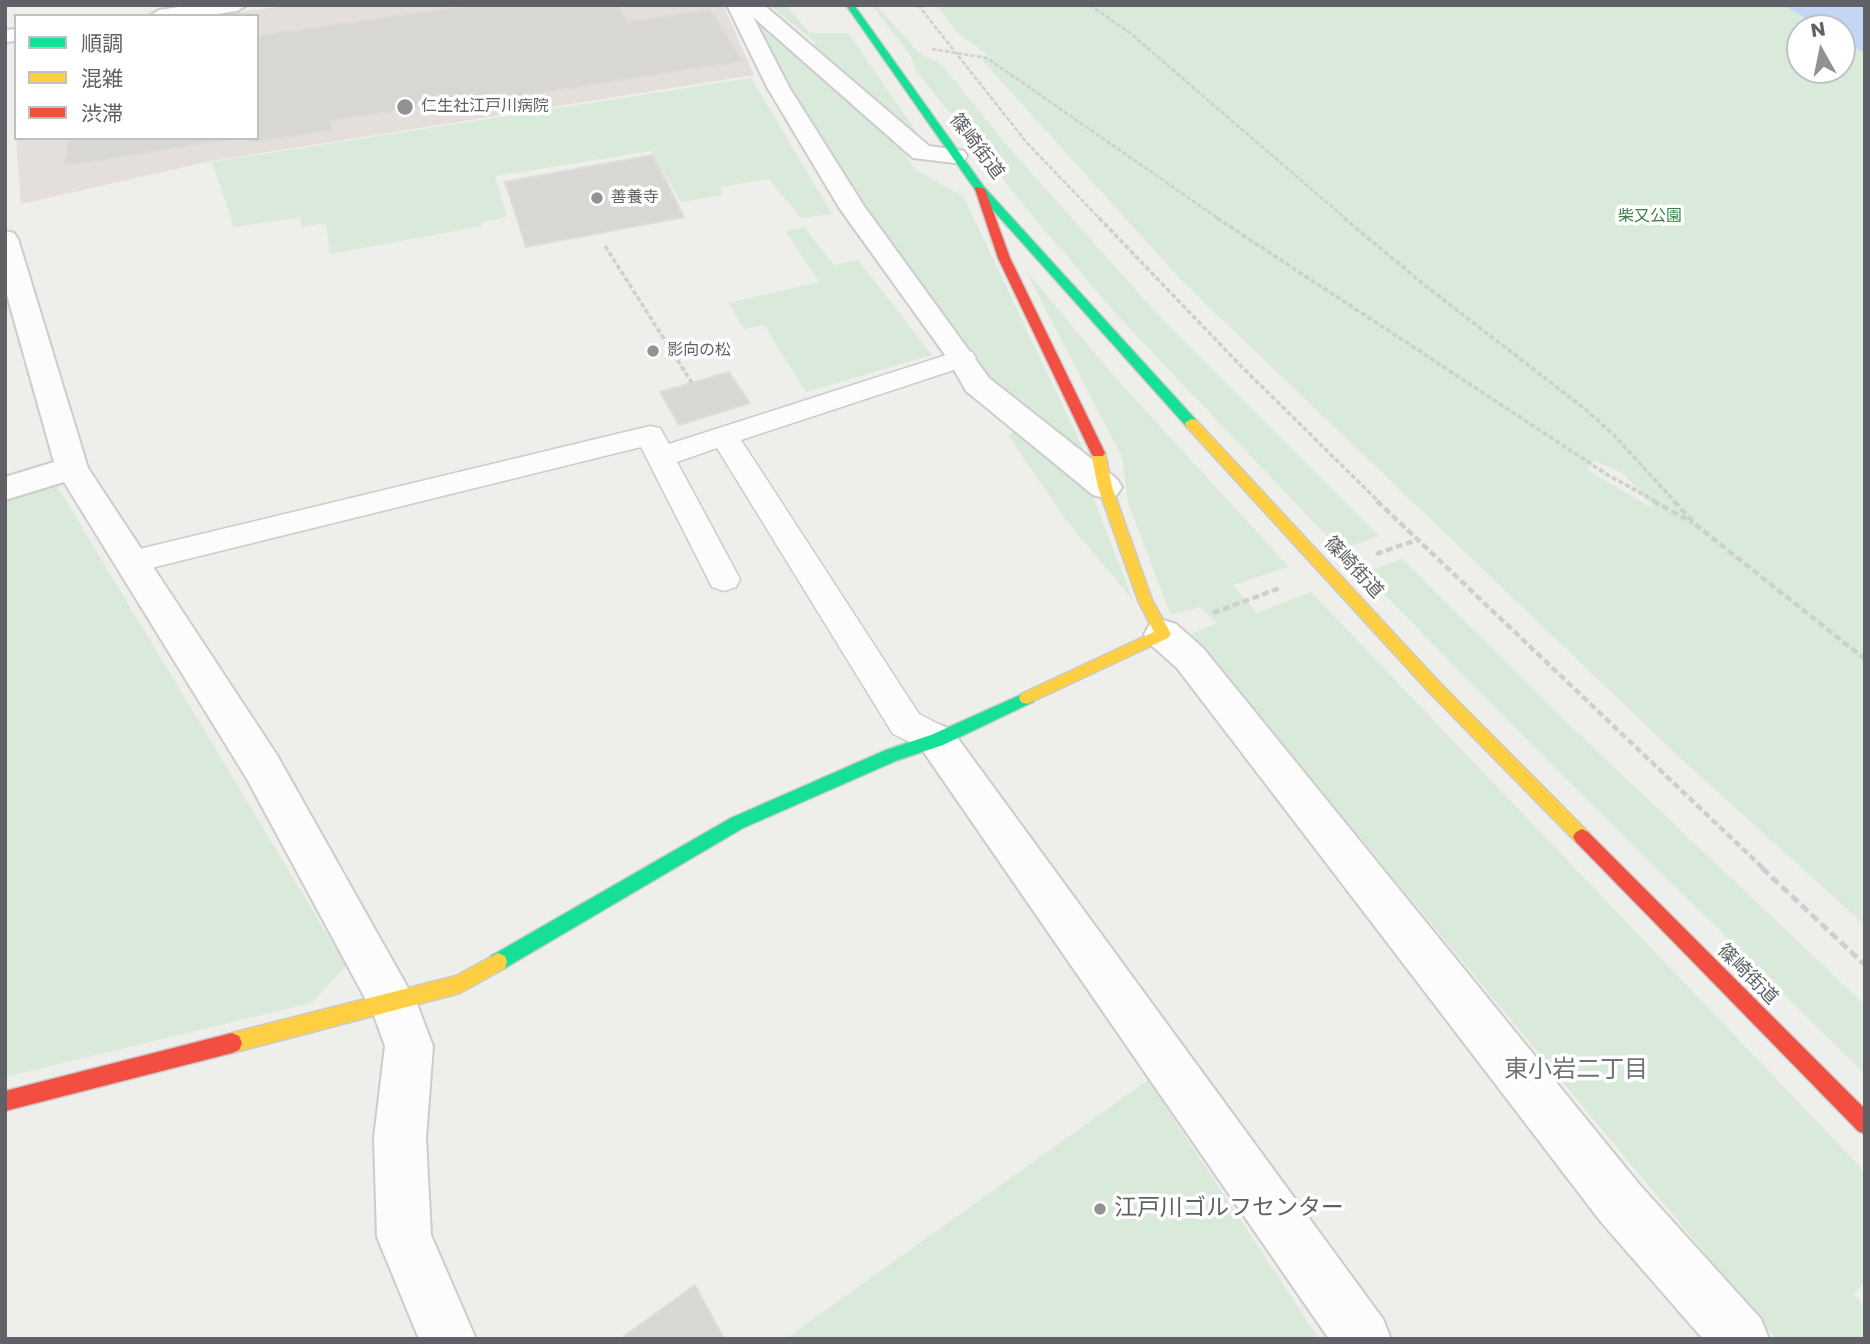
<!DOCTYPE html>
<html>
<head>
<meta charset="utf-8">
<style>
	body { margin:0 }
	#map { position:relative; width:1870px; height:1344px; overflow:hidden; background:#eeeeea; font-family:Poppins,"Noto Sans JP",sans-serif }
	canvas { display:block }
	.frame { position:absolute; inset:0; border:7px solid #5f6166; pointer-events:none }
	.legend { position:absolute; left:14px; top:14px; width:245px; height:126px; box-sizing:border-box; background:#fff; border:2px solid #bfc0c2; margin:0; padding:9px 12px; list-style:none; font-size:21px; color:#5f6166 }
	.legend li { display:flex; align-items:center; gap:14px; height:35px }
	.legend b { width:35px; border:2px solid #bfc0c2 }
	.north { position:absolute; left:1786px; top:14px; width:70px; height:70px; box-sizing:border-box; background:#fff; border:2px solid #bfc0c2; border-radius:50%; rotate:351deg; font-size:19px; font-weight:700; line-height:28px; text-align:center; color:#5f6166 }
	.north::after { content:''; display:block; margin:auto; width:24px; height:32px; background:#919294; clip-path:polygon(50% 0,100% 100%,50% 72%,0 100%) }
</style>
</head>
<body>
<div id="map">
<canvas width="1870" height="1344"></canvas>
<div class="frame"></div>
<ul class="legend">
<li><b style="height:9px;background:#16e098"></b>順調</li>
<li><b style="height:9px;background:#ffcf43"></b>混雑</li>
<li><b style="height:9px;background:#f24e42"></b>渋滞</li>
</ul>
<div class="north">N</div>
</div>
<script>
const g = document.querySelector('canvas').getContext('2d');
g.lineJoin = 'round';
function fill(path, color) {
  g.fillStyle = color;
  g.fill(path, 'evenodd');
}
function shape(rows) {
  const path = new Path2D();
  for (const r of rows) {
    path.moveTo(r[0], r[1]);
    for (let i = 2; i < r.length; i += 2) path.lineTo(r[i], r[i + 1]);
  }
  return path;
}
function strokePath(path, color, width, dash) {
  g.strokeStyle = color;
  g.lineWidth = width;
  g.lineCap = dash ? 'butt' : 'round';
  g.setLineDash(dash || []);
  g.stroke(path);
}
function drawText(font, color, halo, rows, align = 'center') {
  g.font = font + ' Poppins,"Noto Sans JP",sans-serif';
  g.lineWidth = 7;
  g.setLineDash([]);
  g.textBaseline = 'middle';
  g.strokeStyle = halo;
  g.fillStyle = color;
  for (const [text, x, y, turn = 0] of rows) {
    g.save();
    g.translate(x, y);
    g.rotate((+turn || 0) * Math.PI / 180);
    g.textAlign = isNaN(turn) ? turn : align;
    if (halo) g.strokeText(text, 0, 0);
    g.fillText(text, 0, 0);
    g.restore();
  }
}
const medical = shape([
	[291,5,723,5,754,75,211,161,21,204,16,138,257,138,257,16,210,16]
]);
const green = shape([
	[769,5,786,5,810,33,848,33,918,134,812,45,816,43,805,34],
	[872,5,876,5,919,53,941,64,1010,149,1159,316,1379,536,1340,550,1119,317,1036,220,916,71,910,55],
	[936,5,1783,5,1822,28,1800,28,1800,70,1842,70,1842,40,1865,53,1865,925,1679,757,1184,283,982,60,991,57,959,34],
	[1596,461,1624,474,1655,510,1586,469],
	[750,13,892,136,915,170,963,196,1089,461,997,390,970,348,869,212,793,96],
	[751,78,832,214,801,218,769,179,720,187,722,195,681,202,651,151,495,176,507,217,482,222,482,226,330,254,326,223,301,227,300,217,234,227,212,162],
	[804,227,834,265,858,260,932,355,806,392,764,325,744,329,728,303,819,282,786,231],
	[1026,271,1111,373,1289,567,1233,585,1257,613,1311,592,1865,1172,1865,1283,1853,1294,1865,1307,1865,1339,1776,1339,1191,634,1217,623,1200,607,1171,615,1128,503,1122,457],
	[1016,432,1092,495,1133,600,1066,520,1008,435],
	[56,484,346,966,311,1003,5,1077,5,500],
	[1402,559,1560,716,1865,1005,1865,1074,1546,759,1363,573],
	[1148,1080,1319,1339,785,1339]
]);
const water = shape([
	[1783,5,1865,5,1865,53,1842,40,1842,28,1822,28]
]);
const building = shape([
	[472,5,635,5,620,7,628,22,710,9,743,61,508,98,506,93,331,121,332,130,249,143,249,138,257,138,257,36,472,5],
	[69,138,240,138,64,166,69,138],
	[653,155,684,217,526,247,505,182,653,155],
	[729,372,750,403,679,425,660,392,729,372],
	[695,1285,724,1339,620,1339,695,1285]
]);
const pathFar3 = shape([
	[918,5,1027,143,1100,219],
	[1090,5,1130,33,1346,219],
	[932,49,987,58,1219,219]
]);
const pathFar2 = shape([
	[1099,218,1241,366,1379,502],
	[1217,218,1608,475,1657,502],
	[1344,218,1427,287,1585,409,1614,435,1675,502],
	[605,246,692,383]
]);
const pathFar1 = shape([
	[1377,501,1764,869],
	[1653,501,1693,523],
	[1674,501,1696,525,1865,659],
	[1376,554,1417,540],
	[1213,613,1280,588]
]);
const path = shape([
	[1762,868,1865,965]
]);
const lane = shape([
	[962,350,972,352,976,358,972,364,741,440,919,714,950,730,955,740,950,750,937,755,893,734,717,448,677,462,740,579,736,587,724,591,712,587,641,447,131,573,120,570,115,562,120,554,131,551,650,426,660,428,669,444,962,350]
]);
const street = shape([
	[192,5,247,5,237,11,204,16,149,16,159,10,192,5],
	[727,5,764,5,929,146,964,151,967,156,964,161,955,163,913,158,753,17,789,87,864,206,989,378,1117,479,1122,487,1117,495,1105,498,1093,495,966,391,948,359,840,209,767,87,727,5],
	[16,29,16,41,5,42,5,30,16,29],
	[5,231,14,233,18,239,88,468,277,755,417,1004,433,1046,426,1138,431,1235,476,1339,419,1339,377,1237,374,1138,385,1046,373,1013,247,779,64,482,5,500,5,477,54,462,5,288,5,231],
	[1163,620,1176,624,1203,648,1639,1184,1761,1319,1769,1339,1703,1339,1601,1222,1177,668,1150,644,1144,634,1150,624,1163,620],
	[937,724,951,729,1383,1319,1391,1339,1329,1339,923,751,917,740,923,729,937,724]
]);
const fast = shape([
	[846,5,854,5,984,187,1196,420,1196,426,1186,426,976,191,846,5],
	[1027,692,1033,694,1035,698,1033,702,943,745,898,760,743,828,505,968,498,971,491,968,489,962,491,956,731,818,886,750,931,735,1027,692]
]);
const slow = shape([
	[1191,419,1196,420,1441,684,1588,832,1591,837,1588,842,1582,845,1576,842,1429,692,1186,426,1185,423,1191,419],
	[1098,449,1105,453,1112,487,1152,600,1171,634,1168,638,1027,704,1021,702,1019,698,1021,694,1154,632,1138,600,1098,487,1091,453,1098,449],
	[498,953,505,956,507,962,505,968,460,993,232,1053,225,1050,222,1043,225,1036,232,1033,456,976,498,953]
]);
const jam = shape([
	[976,187,985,189,1010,258,1105,453,1103,456,1093,456,1091,453,998,258,975,189,976,187],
	[1582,829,1588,832,1865,1109,1865,1134,1858,1131,1576,842,1573,837,1576,832,1582,829],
	[232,1033,239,1036,242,1043,239,1050,232,1053,5,1111,5,1091,232,1033]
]);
const markers = [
	[405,107,9,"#919294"],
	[597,198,7,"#919294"],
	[653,351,7,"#919294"],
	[1100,1209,7,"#919294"]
];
const farPoinames = [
	["仁生社江戸川病院",421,107],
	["善養寺",611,198],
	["影向の松",667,351]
];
const farParknames = [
	["柴又公園",1650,217]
];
const streetNames = [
	["篠崎街道",976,147,53],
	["篠崎街道",1353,568,47],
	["篠崎街道",1747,975,45]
];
const nearPoinames = [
	["江戸川ゴルフセンター",1114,1209]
];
const nearNeighbourhoodnames = [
	["東小岩二丁目",1576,1071]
];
fill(medical, '#e5dfdc');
fill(green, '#d9e9da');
fill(water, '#c3d6f4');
fill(building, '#d8d7d4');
strokePath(building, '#deddd9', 2);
strokePath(lane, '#cbcccb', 3);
strokePath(street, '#cbcccb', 4);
strokePath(fast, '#c9caca', 3);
strokePath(slow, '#c9caca', 3);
strokePath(jam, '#c9caca', 3);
strokePath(pathFar3, '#ccd0cf', 2.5, [4.5, 2]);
strokePath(pathFar2, '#ccd0cf', 3.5, [5, 2.5]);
strokePath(pathFar1, '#ccd0cf', 4.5, [7, 3.5]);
strokePath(path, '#ccd0cf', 5, [9, 4.5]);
fill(lane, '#fcfcfc');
fill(street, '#fcfcfc');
fill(fast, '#16e098');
fill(slow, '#ffcf43');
fill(jam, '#f24e42');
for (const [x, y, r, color] of markers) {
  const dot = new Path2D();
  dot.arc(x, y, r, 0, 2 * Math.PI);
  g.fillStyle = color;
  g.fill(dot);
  strokePath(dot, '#fff', 2.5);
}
drawText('16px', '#5f6166', '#fff', farPoinames, 'left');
drawText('16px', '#3d804b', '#fff', farParknames);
drawText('19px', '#5f6166', '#fff', streetNames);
drawText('23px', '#5f6166', '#fff', nearPoinames, 'left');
drawText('24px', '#707378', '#fff', nearNeighbourhoodnames);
</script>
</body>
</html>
